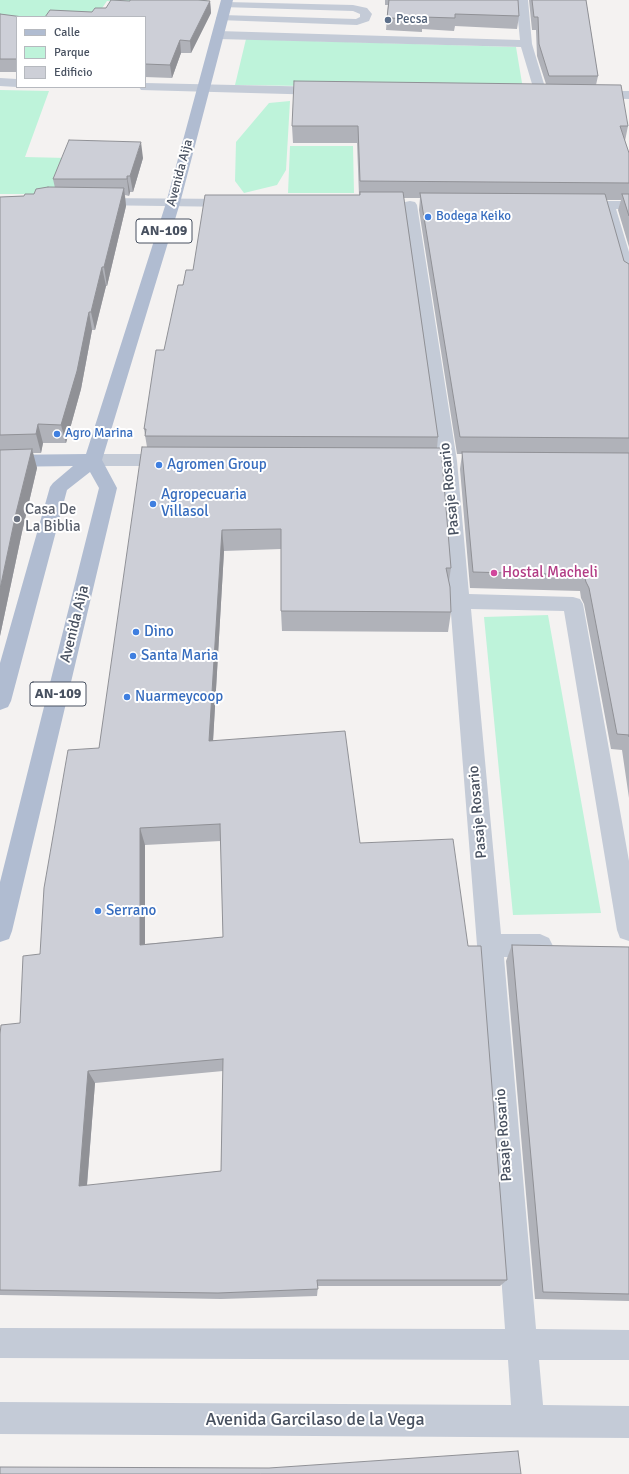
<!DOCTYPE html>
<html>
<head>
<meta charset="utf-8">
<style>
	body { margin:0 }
	#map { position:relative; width:629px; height:1474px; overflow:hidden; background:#f4f2f1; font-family:Signika,sans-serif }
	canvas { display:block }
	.legend { position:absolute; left:16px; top:16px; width:130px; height:72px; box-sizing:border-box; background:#fff; border:1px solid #b6b9bf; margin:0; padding:5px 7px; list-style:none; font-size:12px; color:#485160 }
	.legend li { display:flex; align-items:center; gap:8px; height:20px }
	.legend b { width:20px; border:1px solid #b6b9bf }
</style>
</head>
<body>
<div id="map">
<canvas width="629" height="1474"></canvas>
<ul class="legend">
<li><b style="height:5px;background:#b0bcd1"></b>Calle</li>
<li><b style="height:11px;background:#bef3da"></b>Parque</li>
<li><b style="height:11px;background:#cdcfd7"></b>Edificio</li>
</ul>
</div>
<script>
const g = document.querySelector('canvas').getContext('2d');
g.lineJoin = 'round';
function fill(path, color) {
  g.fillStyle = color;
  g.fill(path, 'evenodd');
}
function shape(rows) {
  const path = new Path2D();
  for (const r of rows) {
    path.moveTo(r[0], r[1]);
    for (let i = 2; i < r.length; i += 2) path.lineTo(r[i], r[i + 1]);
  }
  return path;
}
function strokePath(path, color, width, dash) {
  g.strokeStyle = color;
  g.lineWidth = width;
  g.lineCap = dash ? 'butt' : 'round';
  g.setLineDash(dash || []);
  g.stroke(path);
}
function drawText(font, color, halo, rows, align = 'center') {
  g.font = font + ' Signika,sans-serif';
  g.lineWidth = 4;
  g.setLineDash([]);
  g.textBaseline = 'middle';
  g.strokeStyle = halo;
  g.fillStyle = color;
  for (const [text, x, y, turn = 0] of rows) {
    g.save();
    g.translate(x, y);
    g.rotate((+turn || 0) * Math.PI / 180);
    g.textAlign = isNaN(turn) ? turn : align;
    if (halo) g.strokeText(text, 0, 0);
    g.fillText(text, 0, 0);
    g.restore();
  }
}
const green = shape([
	[0,0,207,0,205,5,107,1,98,14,55,17,17,17,0,22],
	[246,39,516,47,523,89,235,85],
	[0,90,49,91,25,157,67,158,56,194,0,194],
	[290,101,286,170,277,185,244,193,235,181,236,142,269,103],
	[290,146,353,146,354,193,288,193],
	[548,615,601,913,513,915,484,617]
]);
const minor = shape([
	[516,0,528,0,532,44,547,94,545,97,541,98,537,97,535,94,521,47,218,39,214,37,212,35,214,33,218,31,520,40,516,0],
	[226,2,353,5,367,8,372,14,369,21,357,25,218,20,216,18,218,16,222,15,356,19,360,17,360,14,353,11,222,7,220,5,222,3,226,2],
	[0,78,17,79,17,87,0,86,0,78],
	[145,83,324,87,328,88,330,91,328,94,324,95,141,90,139,87,145,87,145,83],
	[592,91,629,91,629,99,588,98,586,95,588,92,592,91],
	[96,198,234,199,239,200,241,203,239,206,234,207,91,205,89,202,91,199,96,198],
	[410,201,415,202,417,205,457,461,469,594,573,597,580,599,583,604,629,861,629,941,620,938,617,930,564,611,471,609,501,934,540,934,549,938,553,946,549,954,540,958,504,957,536,1329,629,1330,629,1360,539,1360,543,1405,629,1406,629,1438,0,1434,0,1402,511,1405,508,1360,0,1358,0,1328,505,1329,477,945,439,461,403,205,405,202,410,201],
	[578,201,629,201,629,209,616,209,629,252,629,282,624,280,621,277,602,209,573,208,571,205,573,202,578,201],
	[93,454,170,454,176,456,179,460,176,464,170,466,93,466,87,464,84,460,87,456,93,454]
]);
const major = shape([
	[221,0,233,0,180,203,102,460,117,488,12,931,9,939,0,942,0,882,99,488,90,472,67,490,11,701,8,707,0,710,0,663,50,487,53,483,73,466,0,467,0,455,86,454,166,203,221,0]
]);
const wall = shape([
	[385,0,518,0,519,16,517,29,455,26,454,31,422,29,422,32,386,30,388,5,385,5],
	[529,0,586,0,598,76,596,85,628,126,625,141,629,153,629,247,618,210,621,200,606,200,624,261,629,264,629,798,622,750,611,749,584,604,581,598,580,591,470,588,460,469,462,454,457,454,419,210,420,198,404,198,438,437,437,448,451,568,449,581,451,612,448,632,282,631,281,611,281,549,224,551,213,740,360,843,507,1280,500,1286,318,1286,317,1296,221,1299,0,1295,0,1034,20,1023,40,954,99,748,147,447,144,429,164,350,183,285,193,270,359,195,357,143,293,143,292,126,546,84,537,56,536,30,532,30],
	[221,841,223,937,145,944,145,845],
	[223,1071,221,1171,87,1186,95,1083],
	[210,1,211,13,191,53,181,53,172,78,145,77,145,17,92,12,106,8],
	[0,14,17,17,17,72,0,72],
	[143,158,133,192,130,192,129,196,125,195,126,206,107,286,106,286,95,330,92,330,81,389,66,443,43,443,41,453,33,453,37,468,22,532,0,636,0,197,24,196,34,194,55,188,53,179],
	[512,945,629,947,629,1301,535,1299,506,961]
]);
const shadedWall = shape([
	[210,1,211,13,191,53,190,41],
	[180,40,181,53,172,78,170,65],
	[141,142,143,158,133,192,130,176],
	[127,176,130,192,129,196,127,179],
	[124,188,126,206,107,286,104,267],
	[102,267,106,286,95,330,91,312],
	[89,312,92,330,81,389,66,443,61,425],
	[38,424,43,443,41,453,36,434],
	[32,449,37,468,22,532,0,636,0,589,16,513],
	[222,530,224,551,212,759,209,741],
	[140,828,145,845,145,960,140,945],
	[88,1071,95,1083,86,1196,79,1186]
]);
const building = shape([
	[111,0,130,1,130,0,198,0,210,1,190,41,180,40,170,65,145,64,145,17,45,17,50,10,92,12,95,8,106,8,111,0],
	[389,0,518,0,519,16,455,14,455,18,423,17,423,19,387,18,389,0],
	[532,0,586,0,598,76,549,76,539,44,538,17,534,17,532,0],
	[0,14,23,17,17,17,17,59,0,59,0,14],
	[294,81,621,85,628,126,620,126,629,153,629,183,360,181,358,126,292,126,294,81],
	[69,140,141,142,130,176,127,176,127,179,53,179,69,140],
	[48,187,124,188,104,267,102,267,91,312,89,312,77,371,61,425,38,424,36,434,0,435,0,197,24,196,25,194,34,194,36,189,48,187],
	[360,192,403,192,438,437,145,436,146,429,144,429,156,350,164,350,178,285,183,285,186,270,193,270,205,195,360,195,360,192],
	[420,193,605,194,624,261,629,264,629,438,460,437,420,193],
	[622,194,629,194,629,216,622,194],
	[142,447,441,448,451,568,446,568,450,587,451,612,281,611,281,529,222,530,209,741,345,731,360,843,453,839,468,946,481,946,507,1280,317,1280,318,1289,218,1293,0,1290,0,1034,1,1025,20,1023,23,956,40,954,44,888,68,750,99,748,142,447],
	[220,824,223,937,140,945,140,828,220,824],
	[223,1059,221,1171,79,1186,88,1071,223,1059],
	[32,449,16,513,0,589,0,450,32,449],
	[462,452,629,453,629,737,629,735,617,734,589,588,586,582,584,575,473,572,462,452],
	[512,945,629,947,629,1294,543,1292,512,945],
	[518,1451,521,1474,0,1474,0,1467,269,1468,518,1451]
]);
const markers = [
	[388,20,4,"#5c6f8a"],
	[428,217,4,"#3f7fe0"],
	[57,434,4,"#3f7fe0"],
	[159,465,4,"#3f7fe0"],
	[153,504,4,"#3f7fe0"],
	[17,519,4,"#6b7280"],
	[494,573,4,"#d1479c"],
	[136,632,4,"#3f7fe0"],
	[133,656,4,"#3f7fe0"],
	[127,697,4,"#3f7fe0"],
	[98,911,4,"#3f7fe0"]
];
const farServicenames = [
	["Pecsa",396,20]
];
const farStreetnames = [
	["Avenida Aija",180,173,-75]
];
const farShopnames = [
	["Bodega Keiko",436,217],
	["Agro Marina",65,434]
];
const shields = [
	[164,231,56],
	[58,694,56]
];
const shieldNames = [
	["AN-109",164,231],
	["AN-109",58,694]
];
const shopNames = [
	["Agromen Group",167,465],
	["Agropecuaria",161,495],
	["Villasol",161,512],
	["Dino",144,632],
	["Santa Maria",141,656],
	["Nuarmeycoop",135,697],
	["Serrano",106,911]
];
const streetNames = [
	["Pasaje Rosario",450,489,-96],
	["Avenida Aija",75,624,-76],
	["Pasaje Rosario",478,812,-95],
	["Pasaje Rosario",504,1135,-94]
];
const worshipNames = [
	["Casa De",25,510],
	["La Biblia",25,527]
];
const hotelNames = [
	["Hostal Macheli",502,573]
];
const nearStreetnames = [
	["Avenida Garcilaso de la Vega",315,1420]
];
fill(green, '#bef3da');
fill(minor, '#c4cbd7');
fill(major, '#b0bcd1');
fill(wall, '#b0b2b9');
fill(shadedWall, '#909196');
fill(building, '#cdcfd7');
strokePath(building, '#909196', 1);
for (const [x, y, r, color] of markers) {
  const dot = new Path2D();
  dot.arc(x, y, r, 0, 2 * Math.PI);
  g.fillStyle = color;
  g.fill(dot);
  strokePath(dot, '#fff', 1.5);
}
drawText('13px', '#4e5e75', '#fff', farServicenames, 'left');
drawText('13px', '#485160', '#fff', farStreetnames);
drawText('13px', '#366cbe', '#fff', farShopnames, 'left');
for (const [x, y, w] of shields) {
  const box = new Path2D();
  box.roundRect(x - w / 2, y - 12, w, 24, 3);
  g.fillStyle = '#fff';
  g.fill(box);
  strokePath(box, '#485160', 1);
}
drawText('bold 14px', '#485160', null, shieldNames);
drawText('15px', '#366cbe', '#fff', shopNames, 'left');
drawText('15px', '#485160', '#fff', streetNames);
drawText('15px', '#5b616d', '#fff', worshipNames, 'left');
drawText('15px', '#b23c85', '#fff', hotelNames, 'left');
drawText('18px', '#485160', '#fff', nearStreetnames);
</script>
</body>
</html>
